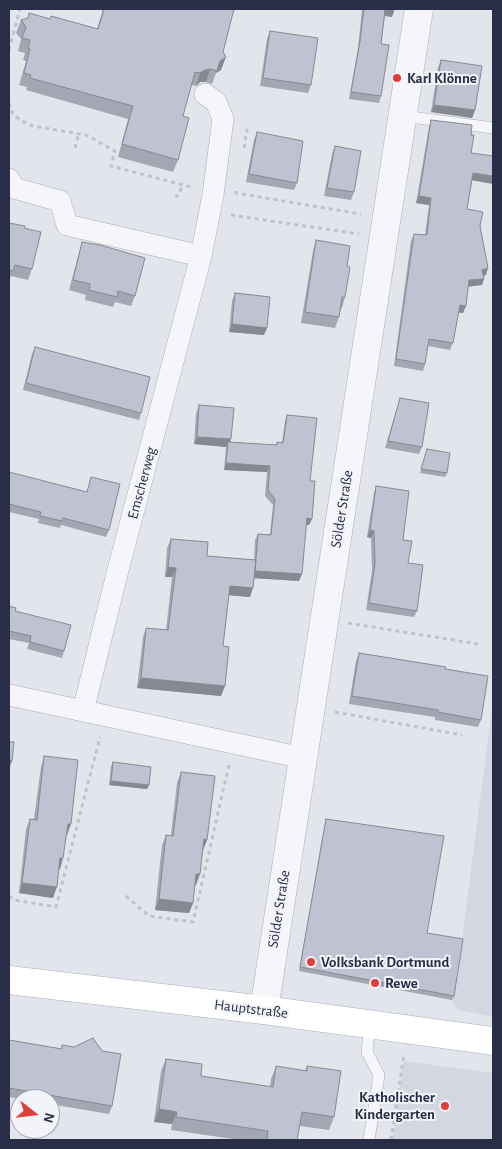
<!DOCTYPE html>
<html>
<head>
<meta charset="utf-8">
<style>
	body { margin:0 }
	#map { position:relative; width:502px; height:1149px; overflow:hidden; background:#e2e5ec; font-family:"Alegreya Sans",sans-serif }
	canvas { display:block }
	.frame { position:absolute; inset:0; border:10px solid #282e47; pointer-events:none }
	.north { position:absolute; left:10px; top:1089px; width:50px; height:50px; box-sizing:border-box; background:#f3f4f9; border:1px solid #a2a5b2; border-radius:50%; rotate:106deg; font-size:14px; font-weight:700; line-height:20px; text-align:center; color:#282e47 }
	.north::after { content:''; display:block; margin:auto; width:18px; height:22px; background:#de3f3b; clip-path:polygon(50% 0,100% 100%,50% 72%,0 100%) }
</style>
</head>
<body>
<div id="map">
<canvas width="502" height="1149"></canvas>
<div class="frame"></div>
<div class="north">N</div>
</div>
<script>
const g = document.querySelector('canvas').getContext('2d');
g.lineJoin = 'round';
function fill(path, color) {
  g.fillStyle = color;
  g.fill(path, 'evenodd');
}
function shape(rows) {
  const path = new Path2D();
  for (const r of rows) {
    path.moveTo(r[0], r[1]);
    for (let i = 2; i < r.length; i += 2) path.lineTo(r[i], r[i + 1]);
  }
  return path;
}
function strokePath(path, color, width, dash) {
  g.strokeStyle = color;
  g.lineWidth = width;
  g.lineCap = dash ? 'butt' : 'round';
  g.setLineDash(dash || []);
  g.stroke(path);
}
function drawText(font, color, halo, rows, align = 'center') {
  g.font = font + ' "Alegreya Sans",sans-serif';
  g.lineWidth = 4;
  g.setLineDash([]);
  g.textBaseline = 'middle';
  g.strokeStyle = halo;
  g.fillStyle = color;
  for (const [text, x, y, turn = 0] of rows) {
    g.save();
    g.translate(x, y);
    g.rotate((+turn || 0) * Math.PI / 180);
    g.textAlign = isNaN(turn) ? turn : align;
    if (halo) g.strokeText(text, 0, 0);
    g.fillText(text, 0, 0);
    g.restore();
  }
}
const built = shape([
	[493,700,493,1017,459,1010,452,1000,462,940],
	[404,1061,493,1073,493,1140,392,1140]
]);
const path = shape([
	[9,50,20,9],
	[9,103,13,115,24,122,33,126,86,135,115,151,111,166,191,187],
	[75,148,79,133],
	[244,148,247,129],
	[236,191,236,193,361,214],
	[175,197,179,195,182,185],
	[231,215,359,234],
	[348,623,478,644],
	[335,712,462,735],
	[9,896,14,900,56,907,100,737],
	[126,896,149,916,193,922,229,765],
	[391,1140,404,1054]
]);
const service = shape([
	[403,116,493,128],
	[369,1140,379,1075,367,1052,370,1024]
]);
const minor = shape([
	[9,179,14,188,60,201,67,225,201,256,118,570,83,711],
	[201,256,213,195,223,119,216,102,205,94],
	[9,695,303,758]
]);
const tertiary = shape([
	[264,1010,419,9]
]);
const secondary = shape([
	[9,980,264,1010,493,1041]
]);
const wall = shape([
	[103,9,234,9,223,52,221,70,216,73,212,84,206,82,200,82,196,86,191,85,183,116,178,160,173,172,118,157,128,119,26,90,27,87,19,85,26,61,23,60,25,53,18,51,21,39,16,33,21,20,50,19,97,29],
	[362,9,395,9,392,17,385,16,381,44,381,96,379,103,349,99,358,48],
	[270,31,311,85,308,93,260,86,267,39],
	[441,60,475,110,472,118,431,112,438,67],
	[431,120,471,135,472,180,467,209,480,226,486,275,484,276,482,285,468,286,463,313,458,312,453,343,450,350,428,346,425,364,423,371,394,366,411,241,414,234,425,235,429,205,416,203,429,127],
	[257,132,297,183,294,190,246,182,254,140],
	[335,146,354,192,351,200,324,196,332,154],
	[9,223,24,228,32,269,28,280,11,276,9,281],
	[316,240,347,266,345,297,342,308,341,308,339,317,335,328,301,323,313,251],
	[82,242,135,296,131,306,115,302,113,307,85,300,86,295,69,290,79,253],
	[235,293,264,335,229,332,232,301],
	[35,347,141,413,139,420,23,390,32,354],
	[400,398,422,447,419,454,385,448],
	[199,405,230,442,276,445,277,442,282,443,285,421,287,415,310,481,312,519,309,525,306,525,299,581,254,578,250,597,229,595,223,646,221,696,137,688,143,637,146,628,166,630,172,577,165,577,167,548,171,539,207,556,254,560,255,540,258,534,270,534,273,505,265,496,267,472,224,470,226,447,194,444,196,413],
	[427,449,447,473,445,477,420,473],
	[9,472,87,492,91,477,109,530,106,537,61,525,60,528,38,523,39,519,9,512],
	[376,486,403,540,408,563,417,611,414,617,366,610,372,571,371,538,367,537,374,493],
	[9,606,15,611,64,651,62,658,27,649,29,643,9,639],
	[359,653,445,669,481,720,478,727,435,720,435,717,349,704,356,661],
	[44,756,67,835,66,834,63,858,60,869,59,869,53,898,19,893,26,829,30,819,34,819,41,767],
	[113,762,149,785,147,789,109,785,111,766],
	[181,772,207,840,203,850,196,885,195,885,193,903,189,913,155,910,162,845,166,835,171,835,177,783],
	[326,819,427,933,454,996,452,1000,299,971,325,823],
	[9,1040,61,1049,62,1045,112,1106,109,1114,50,1104,50,1099,20,1099,9,1097],
	[166,1059,201,1076,270,1087,271,1079,276,1066,305,1071,307,1066,334,1117,329,1130,300,1126,297,1140,240,1140,171,1130,172,1124,154,1122,161,1071]
]);
const shadedWall = shape([
	[385,9,394,10,392,17,383,15],
	[226,57,221,70,216,73,220,61],
	[210,69,206,82,200,82,196,86,200,73,205,70],
	[434,105,475,110,472,118,431,112],
	[473,173,493,176,493,184,470,180],
	[419,196,431,198,429,205,416,203],
	[488,268,486,275,480,277,482,270],
	[484,279,482,285,466,287,469,280],
	[460,305,466,306,463,313,457,312],
	[232,324,267,328,264,335,229,332],
	[197,437,231,439,229,447,228,442,226,447,194,444],
	[226,463,270,466,267,472,224,470],
	[307,518,312,519,309,525,304,525],
	[370,530,374,531,371,538,367,537],
	[168,567,176,568,172,577,165,577],
	[255,571,302,574,299,581,252,578],
	[230,586,253,588,250,597,226,595],
	[141,678,225,686,221,696,137,688],
	[9,760,12,761,9,769],
	[111,781,149,785,147,789,109,785],
	[68,824,71,824,67,835,64,834],
	[204,839,207,840,203,850,200,850],
	[60,858,63,858,60,869,56,868],
	[196,874,200,874,196,885,192,884],
	[22,883,57,887,53,898,19,893],
	[159,899,193,903,189,913,155,910],
	[159,1109,177,1112,172,1124,154,1122]
]);
const building = shape([
	[104,9,234,9,223,52,226,57,220,61,217,71,210,69,205,70,200,73,195,72,183,116,189,118,178,160,122,144,133,106,30,78,31,75,24,73,30,49,28,48,30,40,22,38,26,27,21,20,28,18,29,13,50,19,51,16,98,29,104,9],
	[364,9,385,9,381,44,389,45,381,96,351,92,360,41,364,9],
	[270,31,318,38,311,85,263,78,270,31],
	[441,60,482,66,475,110,434,105,441,60],
	[431,120,472,125,471,135,474,135,471,153,493,156,493,176,473,173,467,209,483,212,480,226,488,268,482,270,484,279,469,280,466,306,460,305,453,343,429,339,425,364,396,359,414,234,427,235,431,198,419,196,431,120],
	[257,132,303,141,297,183,249,174,257,132],
	[335,146,361,151,354,192,327,188,335,146],
	[9,223,25,226,24,228,41,232,32,269,15,265,13,271,9,270,9,223],
	[316,240,350,246,347,266,350,267,345,297,342,297,339,317,305,312,316,240],
	[82,242,100,245,145,258,135,296,118,291,117,297,89,290,90,284,73,280,82,242],
	[235,293,270,297,267,328,232,324,235,293],
	[35,347,150,377,141,413,26,383,35,347],
	[400,398,429,403,422,447,388,441,400,398],
	[199,405,234,408,231,439,197,437,199,405],
	[287,415,317,418,310,481,315,481,312,519,307,518,302,574,255,571,258,534,271,535,275,499,268,490,270,466,226,463,228,442,277,445,277,442,283,443,287,415],
	[427,449,450,453,447,473,421,469,427,449],
	[9,472,87,492,91,477,120,484,109,530,63,518,62,521,40,516,41,512,9,504,9,472],
	[376,486,409,491,403,540,412,541,408,563,423,565,417,611,369,603,375,564,374,531,370,530,376,486],
	[171,539,208,542,207,556,256,560,253,588,230,586,223,646,229,647,225,686,141,678,146,628,168,630,176,568,168,567,171,539],
	[9,606,16,608,15,611,71,625,64,651,30,642,31,636,9,631,9,606],
	[359,653,446,667,445,669,488,676,481,720,438,712,438,710,352,696,359,653],
	[9,742,14,742,12,761,9,760,9,742],
	[44,756,78,760,71,824,68,824,63,858,60,858,57,887,22,883,30,819,37,820,44,756],
	[113,762,151,767,149,785,111,781,113,762],
	[181,772,215,776,207,840,204,839,200,874,196,874,193,903,159,899,166,835,173,836,181,772],
	[326,819,444,836,427,933,463,939,454,996,300,967,326,819],
	[93,1038,102,1051,121,1054,112,1106,9,1088,9,1040,62,1049,62,1045,74,1047,93,1038],
	[166,1059,202,1064,201,1076,273,1087,276,1066,307,1071,307,1066,341,1071,334,1117,302,1112,297,1140,267,1140,268,1131,176,1117,177,1112,159,1109,166,1059]
]);
const markers = [
	[397,78,5,"#de3f3b"],
	[311,962,5,"#de3f3b"],
	[375,983,5,"#de3f3b"],
	[445,1106,5,"#de3f3b"]
];
const poiNames = [
	["Karl Klönne",407,78],
	["Volksbank Dortmund",321,962],
	["Rewe",385,983],
	["Katholischer",435,1097,"right"],
	["Kindergarten",435,1114,"right"]
];
const streetNames = [
	["Emscherweg",142,483,-75],
	["Sölder Straße",342,509,-81],
	["Sölder Straße",279,909,-81],
	["Hauptstraße",251,1009,7]
];
fill(built, '#d4d7e1');
strokePath(service, '#aaaeba', 12);
strokePath(minor, '#aaaeba', 22);
strokePath(tertiary, '#aaaeba', 29);
strokePath(secondary, '#aaaeba', 29);
strokePath(path, '#c0c2cb', 3, [4, 4]);
strokePath(service, '#f6f6fa', 11);
strokePath(minor, '#f6f6fa', 21);
strokePath(tertiary, '#f6f6fa', 28);
strokePath(secondary, '#fff', 28);
fill(wall, '#a4a7b3');
fill(shadedWall, '#868892');
fill(building, '#bfc2d0');
strokePath(building, '#868892', 1);
for (const [x, y, r, color] of markers) {
  const dot = new Path2D();
  dot.arc(x, y, r, 0, 2 * Math.PI);
  g.fillStyle = color;
  g.fill(dot);
  strokePath(dot, '#f3f4f9', 2);
}
drawText('bold 15px', '#282e47', '#f3f4f9', poiNames, 'left');
drawText('15px', '#282e47', '#f3f4f9', streetNames);
</script>
</body>
</html>
